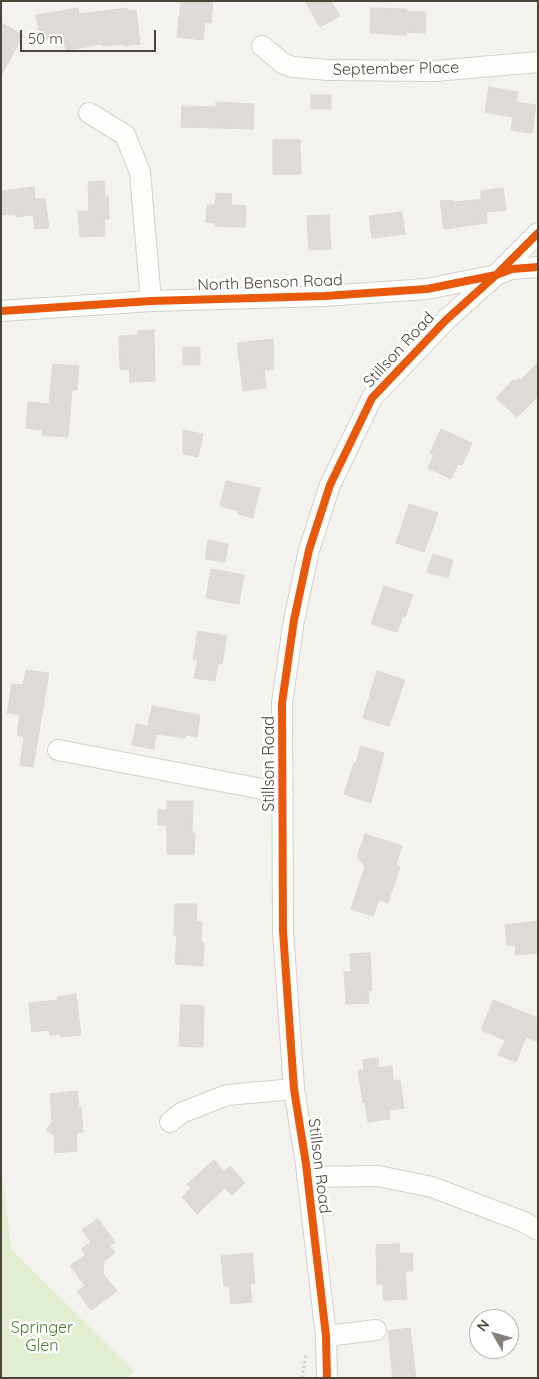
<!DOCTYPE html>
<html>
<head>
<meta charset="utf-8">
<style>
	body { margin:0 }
	#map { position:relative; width:539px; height:1379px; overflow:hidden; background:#f4f2ee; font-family:Quicksand,sans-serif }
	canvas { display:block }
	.frame { position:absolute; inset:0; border:2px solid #4b4439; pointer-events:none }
	.north { position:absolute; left:469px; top:1309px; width:50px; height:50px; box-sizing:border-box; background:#fff; border:1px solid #b7b4b0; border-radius:50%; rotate:308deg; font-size:14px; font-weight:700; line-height:20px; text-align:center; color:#4b4439 }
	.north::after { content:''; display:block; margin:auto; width:18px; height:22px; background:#868178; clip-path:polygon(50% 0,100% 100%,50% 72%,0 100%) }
	.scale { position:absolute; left:20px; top:30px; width:136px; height:22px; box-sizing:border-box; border:2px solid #4b4439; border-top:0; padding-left:6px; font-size:15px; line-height:18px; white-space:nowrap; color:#4b4439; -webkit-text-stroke:4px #fff; paint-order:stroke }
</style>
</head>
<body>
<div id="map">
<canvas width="539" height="1379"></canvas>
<div class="frame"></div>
<div class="north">N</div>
<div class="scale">50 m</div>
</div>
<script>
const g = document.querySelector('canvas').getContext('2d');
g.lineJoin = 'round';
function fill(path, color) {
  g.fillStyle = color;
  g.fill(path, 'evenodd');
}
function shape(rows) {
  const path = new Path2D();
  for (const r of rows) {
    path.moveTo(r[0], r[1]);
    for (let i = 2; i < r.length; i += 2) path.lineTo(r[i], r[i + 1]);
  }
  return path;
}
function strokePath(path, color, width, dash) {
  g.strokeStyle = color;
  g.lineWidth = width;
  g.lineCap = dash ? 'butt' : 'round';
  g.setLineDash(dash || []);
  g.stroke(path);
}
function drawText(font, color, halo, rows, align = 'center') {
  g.font = font + ' Quicksand,sans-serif';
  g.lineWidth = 5;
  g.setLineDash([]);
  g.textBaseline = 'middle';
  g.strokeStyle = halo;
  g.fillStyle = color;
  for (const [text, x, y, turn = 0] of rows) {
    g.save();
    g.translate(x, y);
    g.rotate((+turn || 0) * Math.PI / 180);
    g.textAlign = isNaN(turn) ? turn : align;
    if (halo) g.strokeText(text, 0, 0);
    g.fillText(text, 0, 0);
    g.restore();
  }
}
const green = shape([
	[1,1167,11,1249,134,1371,128,1378,1,1378]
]);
const building = shape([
	[181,1,213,1,211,23,205,22,203,40,177,37,181,1],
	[305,1,331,1,340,16,320,27,305,1],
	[78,8,79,14,127,8,127,11,136,10,140,44,124,46,124,44,104,46,100,44,66,51,63,37,41,41,36,15,78,8],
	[371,8,407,9,407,12,426,12,425,33,406,32,406,35,370,33,371,8],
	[1,23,23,35,1,76,1,23],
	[489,87,518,92,516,102,536,105,532,133,511,130,513,117,485,112,489,87],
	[311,95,331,95,331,109,311,109,311,95],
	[216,102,254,104,253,129,181,127,182,106,216,107,216,102],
	[273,140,300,140,301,174,273,174,273,140],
	[104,181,105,196,108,196,109,219,104,219,105,236,80,237,78,211,89,211,88,182,104,181],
	[34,187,35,199,45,198,49,228,35,229,33,215,16,217,15,214,1,215,1,191,34,187],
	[503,188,506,210,486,212,487,223,444,229,440,201,451,200,455,202,481,199,481,191,503,188],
	[216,193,232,194,231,205,246,206,245,227,215,226,215,223,206,222,207,205,215,205,216,193],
	[402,212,405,234,372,238,369,216,402,212],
	[329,215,331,249,309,250,307,216,329,215],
	[154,330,155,381,130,382,129,369,120,370,119,336,138,335,138,331,154,330],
	[273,339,274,369,264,370,266,388,243,391,237,343,273,339],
	[183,347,200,347,200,365,183,365,183,347],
	[538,362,538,396,517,417,496,398,513,380,515,382,519,378,521,380,538,362],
	[53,364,79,366,77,390,72,390,68,437,42,435,43,430,26,428,28,402,49,404,53,364],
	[441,429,472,443,462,465,458,464,451,479,428,468,434,455,430,453,441,429],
	[183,430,203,434,198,457,183,454,183,430],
	[226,481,260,488,253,518,238,514,239,511,220,506,226,481],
	[409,504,438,513,424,552,396,543,409,504],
	[208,540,228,544,225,562,205,559,208,540],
	[433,554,453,560,448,578,427,572,433,554],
	[211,569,244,575,239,604,206,598,211,569],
	[384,586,413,595,405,617,403,616,397,632,371,624,384,586],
	[198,631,227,636,222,664,218,664,215,681,194,678,198,660,193,659,198,631],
	[26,670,49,673,33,767,20,765,24,737,17,735,20,715,7,713,12,684,23,685,26,670],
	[377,671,405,680,389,726,363,718,377,671],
	[152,706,200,715,197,737,185,735,185,738,156,734,154,749,132,745,136,724,148,726,152,706],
	[361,746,384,753,371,803,344,794,354,763,356,763,361,746],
	[167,801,193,801,192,832,195,834,194,854,167,854,167,825,158,825,158,810,167,810,167,801],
	[365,834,402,846,396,865,400,867,388,903,379,900,373,916,351,909,365,867,357,857,365,834],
	[175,904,197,904,196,922,202,922,201,941,204,943,203,966,175,964,177,936,174,936,175,904],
	[538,921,538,953,516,955,515,945,507,946,505,925,538,921],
	[370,953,372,990,368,990,369,1003,346,1004,344,972,351,972,350,954,370,953],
	[76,994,81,1035,61,1037,60,1034,50,1035,49,1030,32,1032,29,1003,58,1000,57,997,76,994],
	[493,1000,538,1018,538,1042,526,1037,516,1062,498,1055,505,1040,481,1030,493,1000],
	[181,1005,204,1006,203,1047,179,1046,181,1005],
	[378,1058,379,1068,392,1066,393,1081,400,1080,404,1108,389,1110,390,1119,368,1122,365,1102,363,1103,358,1071,364,1070,363,1060,378,1058],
	[77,1091,79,1108,81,1107,83,1132,76,1133,77,1151,55,1153,54,1135,46,1130,52,1122,50,1094,77,1091],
	[214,1160,224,1171,230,1166,245,1183,232,1195,225,1188,197,1214,182,1197,191,1188,187,1184,214,1160],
	[98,1219,115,1242,110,1246,115,1253,104,1261,103,1274,117,1291,91,1310,77,1291,85,1286,70,1266,85,1255,81,1249,91,1242,82,1230,98,1219],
	[399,1244,400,1254,412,1253,413,1271,405,1271,407,1299,383,1300,383,1284,377,1284,376,1245,399,1244],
	[252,1253,255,1283,250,1284,252,1302,231,1304,229,1286,224,1286,221,1256,252,1253],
	[410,1328,416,1378,393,1378,388,1331,410,1328]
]);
const path = shape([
	[302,1378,306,1354]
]);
const minor = shape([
	[262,46,284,64,293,67,328,70,435,71,538,62],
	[89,113,125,135,140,172,151,301],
	[1,311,151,301,325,296,427,289,496,275,512,269,538,267],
	[58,750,283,793],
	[170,1122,181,1113,227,1095,294,1089],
	[307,1177,378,1176,432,1187,524,1222,538,1230],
	[326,1336,376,1330],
	[327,1378,326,1336,306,1164,294,1089,283,931,282,703,294,620,309,550,330,485,372,398,446,320,496,275,538,233]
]);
const cycleway = shape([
	[1,311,151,301,325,296,427,289,496,275,512,269,538,267],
	[327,1378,326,1336,306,1164,294,1089,283,931,282,703,294,620,309,550,330,485,372,398,446,320,496,275,538,233]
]);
const streetNames = [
	["September Place",396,69,-1],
	["North Benson Road",270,283,-2],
	["Stillson Road",399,350,-47],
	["Stillson Road",269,764,-90],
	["Stillson Road",319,1166,83]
];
const parkNames = [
	["Springer",42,1328],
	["Glen",42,1346]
];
fill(green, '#e1eecf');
fill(building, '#dedbd6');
strokePath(building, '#dcd9d4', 1);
strokePath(minor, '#d2d0cb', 22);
strokePath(path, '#d3d2cc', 3, [2.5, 2.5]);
strokePath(minor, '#fdfdfc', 20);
strokePath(cycleway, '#e8590c', 8);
drawText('16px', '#4b4439', '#fff', streetNames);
drawText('16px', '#4a7f2a', '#fff', parkNames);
</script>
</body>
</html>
